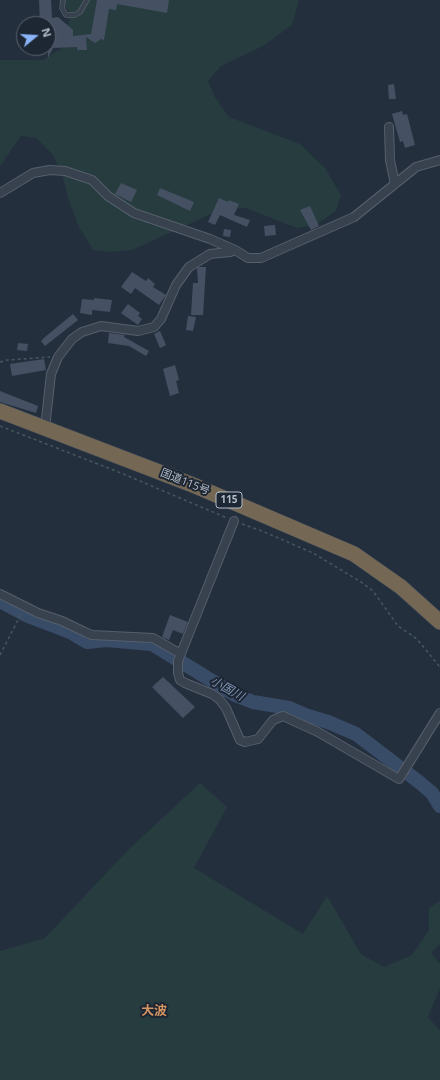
<!DOCTYPE html>
<html>
<head>
<meta charset="utf-8">
<style>
	body { margin:0 }
	#map { position:relative; width:440px; height:1080px; overflow:hidden; background:#242f3e; font-family:"Open Sans",sans-serif }
	canvas { display:block }
	.north { position:absolute; left:16px; top:16px; width:40px; height:40px; box-sizing:border-box; background:#1d2633; border:1px solid #59626f; border-radius:50%; rotate:72deg; font-size:11px; font-weight:700; line-height:16px; text-align:center; color:#b4bcc9 }
	.north::after { content:''; display:block; margin:auto; width:14px; height:18px; background:#8ab4f8; clip-path:polygon(50% 0,100% 100%,50% 72%,0 100%) }
</style>
</head>
<body>
<div id="map">
<canvas width="440" height="1080"></canvas>
<div class="north">N</div>
</div>
<script>
const g = document.querySelector('canvas').getContext('2d');
g.lineJoin = 'round';
function fill(path, color) {
  g.fillStyle = color;
  g.fill(path, 'evenodd');
}
function shape(rows) {
  const path = new Path2D();
  for (const r of rows) {
    path.moveTo(r[0], r[1]);
    for (let i = 2; i < r.length; i += 2) path.lineTo(r[i], r[i + 1]);
  }
  return path;
}
function strokePath(path, color, width, dash) {
  g.strokeStyle = color;
  g.lineWidth = width;
  g.lineCap = dash ? 'butt' : 'round';
  g.setLineDash(dash || []);
  g.stroke(path);
}
function drawText(font, color, halo, rows, align = 'center') {
  g.font = font + ' "Open Sans","Noto Sans JP",sans-serif';
  g.lineWidth = 4;
  g.setLineDash([]);
  g.textBaseline = 'middle';
  g.strokeStyle = halo;
  g.fillStyle = color;
  for (const [text, x, y, turn = 0] of rows) {
    g.save();
    g.translate(x, y);
    g.rotate((+turn || 0) * Math.PI / 180);
    g.textAlign = isNaN(turn) ? turn : align;
    if (halo) g.strokeText(text, 0, 0);
    g.fillText(text, 0, 0);
    g.restore();
  }
}
const green = shape([
	[58,0,299,0,292,25,263,46,221,66,208,81,215,97,229,117,300,144,325,168,341,195,336,211,316,225,297,228,246,208,222,209,132,250,111,252,93,250,79,227,68,198,63,178,53,155,36,138,21,136,0,166,0,60,43,60,65,46,70,12],
	[200,783,227,807,194,868,303,934,327,896,361,954,384,967,412,955,429,930,429,908,440,901,440,944,431,953,440,964,440,988,428,1017,440,1031,440,1080,0,1080,0,951,45,938,128,850]
]);
const river = shape([
	[0,601,28,616,70,632,87,642,106,640,152,644,235,695,253,702,289,708,305,715,328,722,356,734,419,782,432,793,440,806]
]);
const building = shape([
	[39,0,51,0,52,18,58,17,73,30,73,36,91,34,97,0,169,0,167,13,117,4,116,10,109,9,104,40,101,39,95,43,86,37,87,50,77,50,77,47,53,48,48,58,48,24,40,24],
	[394,84,396,99,389,99,388,85],
	[402,111,403,115,407,114,415,145,405,148,403,141,400,142,392,114],
	[121,183,137,190,131,202,115,194],
	[160,188,194,202,190,211,157,195],
	[219,198,228,202,229,200,239,204,234,215,250,220,247,227,220,215,215,225,208,222],
	[310,206,319,226,311,230,300,210],
	[275,225,276,235,265,236,264,226],
	[224,229,231,230,230,237,223,236],
	[199,267,206,267,203,315,191,315,193,283,198,283,197,268],
	[132,272,146,281,148,278,155,284,153,287,166,295,159,305,135,288,131,294,121,287],
	[94,298,112,300,110,312,92,310,92,315,80,313,82,299,94,300],
	[128,304,140,313,138,316,142,319,138,325,121,313],
	[73,314,78,320,45,346,41,341,45,337],
	[188,316,196,317,193,331,186,330],
	[160,331,166,345,160,348,154,334],
	[109,333,125,335,124,337,149,351,146,356,129,346,108,343],
	[18,343,28,344,27,351,17,350],
	[44,359,46,370,12,376,10,364],
	[175,365,179,380,176,381,179,393,170,396,163,369],
	[0,391,38,406,36,413,0,402],
	[170,615,188,622,183,634,173,630,169,640,162,637],
	[163,677,195,707,183,718,152,687]
]);
const path = shape([
	[0,362,7,360,50,357],
	[0,426,121,473,227,518],
	[242,524,262,531,313,553,361,582,373,591,398,626,417,639,440,667],
	[0,655,21,614]
]);
const lane = shape([
	[63,0,62,8,66,15,75,15,80,12,87,0]
]);
const street = shape([
	[389,127,390,160,395,184],
	[0,193,33,173,50,170,65,171,92,180,108,196,134,213,210,239,235,250,248,258,261,258,354,217,416,167,440,160],
	[45,428,51,374,58,357,72,339,82,332,101,326,138,331,154,327,161,319,176,285,189,267,210,254,230,252,235,250],
	[234,521,178,661,178,673,180,680,185,683,212,694,219,699,226,708,240,740,245,742,258,739,273,720,283,716,318,732,399,779,440,713],
	[0,594,38,613,62,621,85,632,92,635,153,638,181,654]
]);
const highway = shape([
	[0,411,193,485,354,554,401,587,440,622]
]);
const shields = [
	[229,500,26]
];
const shieldNames = [
	["115",229,500]
];
const streetNames = [
	["国道115号",185,482,22]
];
const waterNames = [
	["小国川",227,689,29]
];
const quarterNames = [
	["大波",154,1011]
];
fill(green, '#263c3f');
strokePath(river, '#394c67', 14);
fill(building, '#455162');
strokePath(lane, '#565f6c', 5.5);
strokePath(street, '#565f6c', 10);
strokePath(highway, '#434c59', 16);
strokePath(path, '#44595c', 1.5, [3, 3]);
strokePath(lane, '#38414e', 4);
strokePath(street, '#38414e', 8);
strokePath(highway, '#746855', 15);
for (const [x, y, w] of shields) {
  const box = new Path2D();
  box.roundRect(x - w / 2, y - 8, w, 16, 3);
  g.fillStyle = '#1d2633';
  g.fill(box);
  strokePath(box, '#b4bcc9', 1);
}
drawText('bold 10px', '#b4bcc9', null, shieldNames);
drawText('11px', '#b4bcc9', '#1d2633', streetNames);
drawText('italic 12px', '#7c92b1', '#1d2633', waterNames);
drawText('bold 13px', '#d59563', '#1d2633', quarterNames);
</script>
</body>
</html>
